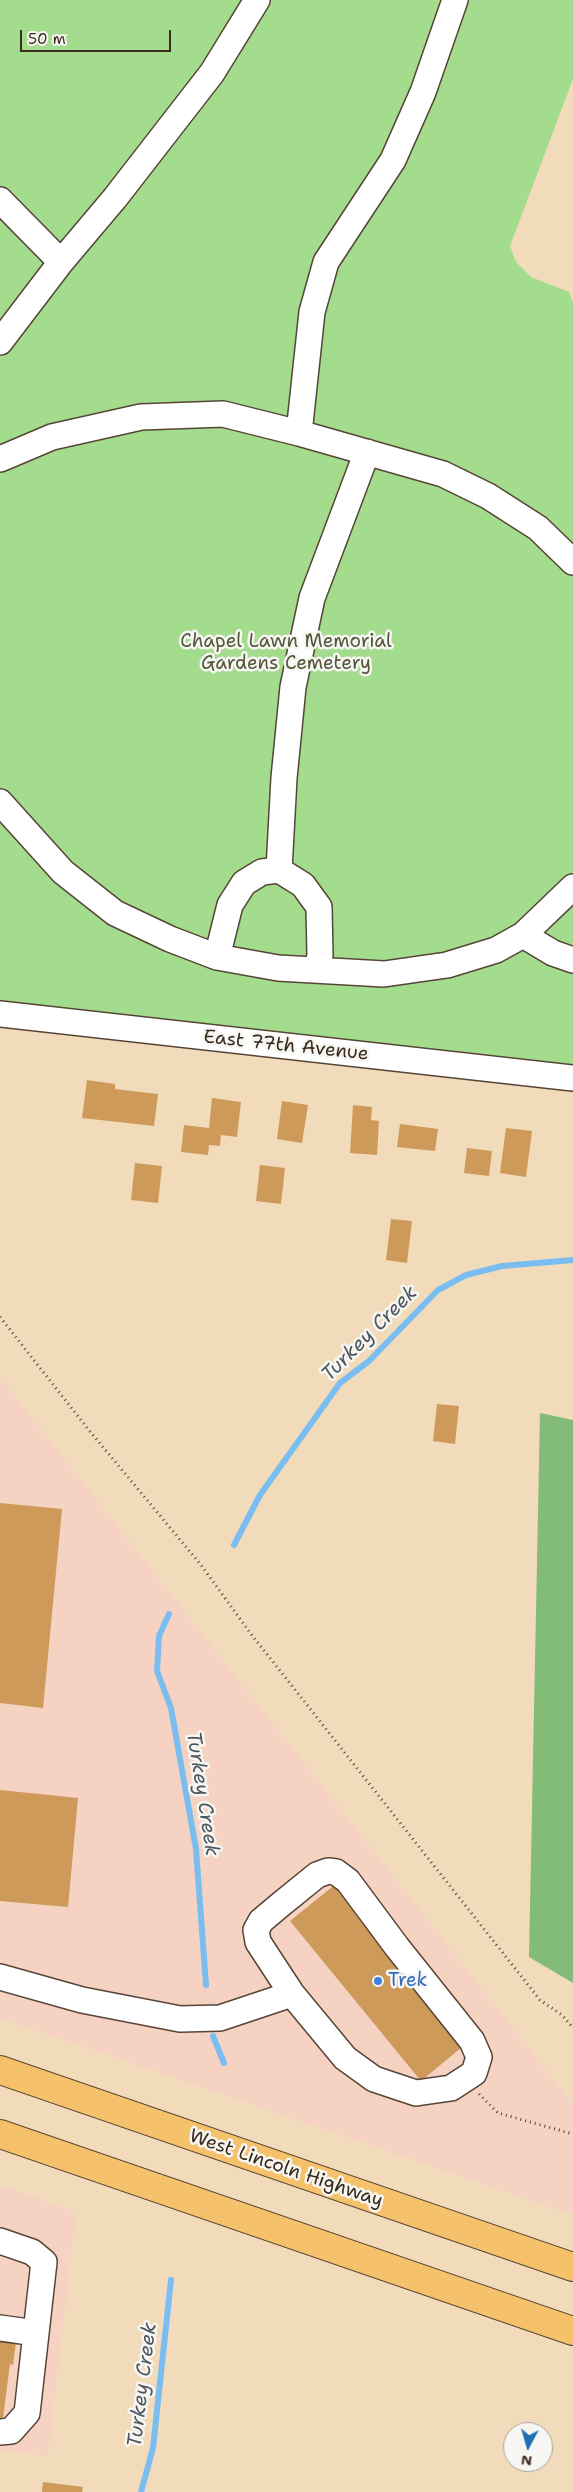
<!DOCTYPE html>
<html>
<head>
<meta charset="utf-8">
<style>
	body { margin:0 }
	#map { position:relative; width:573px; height:2492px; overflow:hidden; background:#f1dbbb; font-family:"Shantell Sans",sans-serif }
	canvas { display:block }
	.north { position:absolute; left:503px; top:2422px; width:50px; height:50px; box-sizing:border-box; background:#f6f6f2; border:1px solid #aba49d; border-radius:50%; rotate:186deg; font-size:14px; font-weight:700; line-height:20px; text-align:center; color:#3b2a1e }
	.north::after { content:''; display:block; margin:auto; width:18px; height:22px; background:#1f6fb2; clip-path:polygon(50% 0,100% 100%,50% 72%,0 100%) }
	.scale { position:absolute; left:20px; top:30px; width:151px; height:22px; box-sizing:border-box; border:2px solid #3b2a1e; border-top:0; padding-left:6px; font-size:15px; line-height:18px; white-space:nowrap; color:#3b2a1e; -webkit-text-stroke:4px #f6f6f2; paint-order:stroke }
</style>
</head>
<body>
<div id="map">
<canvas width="573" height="2492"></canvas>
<div class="north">N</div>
<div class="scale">50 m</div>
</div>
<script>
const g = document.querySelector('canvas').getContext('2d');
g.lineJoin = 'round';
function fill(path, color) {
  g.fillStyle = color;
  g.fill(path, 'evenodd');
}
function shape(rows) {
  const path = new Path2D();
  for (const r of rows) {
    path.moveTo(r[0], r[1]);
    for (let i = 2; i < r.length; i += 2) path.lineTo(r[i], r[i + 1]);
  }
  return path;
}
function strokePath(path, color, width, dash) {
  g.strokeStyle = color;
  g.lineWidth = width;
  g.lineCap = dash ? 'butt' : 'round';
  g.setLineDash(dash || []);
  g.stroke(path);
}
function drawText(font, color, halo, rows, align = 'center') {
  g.font = font + ' "Shantell Sans",sans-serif';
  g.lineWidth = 5;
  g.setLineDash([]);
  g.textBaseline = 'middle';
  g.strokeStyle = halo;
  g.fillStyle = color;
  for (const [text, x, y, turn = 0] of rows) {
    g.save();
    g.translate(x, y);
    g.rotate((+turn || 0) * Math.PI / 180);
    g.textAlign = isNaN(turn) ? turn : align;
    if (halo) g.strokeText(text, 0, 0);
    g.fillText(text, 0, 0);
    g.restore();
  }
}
const built = shape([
	[0,1377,573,2104,573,2215,0,2018],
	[0,2185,76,2212,48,2456,0,2451]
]);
const green = shape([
	[0,0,573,0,573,79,510,246,516,262,531,277,569,292,573,303,573,1067,0,1003]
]);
const forest = shape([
	[540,1413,573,1420,573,1983,529,1957]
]);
const stream = shape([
	[234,1545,260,1495,340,1383,369,1361,438,1290,466,1275,502,1266,573,1260],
	[169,1614,159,1636,157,1671,171,1708,196,1849,206,1985],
	[213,2036,224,2063],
	[141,2492,153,2448,171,2280]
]);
const building = shape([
	[87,1080,115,1084,115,1089,158,1094,154,1126,82,1118],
	[212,1098,241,1102,237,1137,221,1135,220,1146,209,1145,208,1155,181,1152,184,1125,209,1128],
	[282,1101,308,1105,302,1143,277,1139],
	[353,1105,372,1107,371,1120,379,1121,377,1155,350,1153],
	[400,1124,438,1129,435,1151,397,1147],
	[506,1128,532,1131,526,1177,500,1173],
	[467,1148,492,1151,489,1176,464,1173],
	[135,1163,162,1166,158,1203,131,1200],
	[260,1165,285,1168,281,1204,256,1201],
	[391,1219,412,1221,407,1263,386,1260],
	[437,1404,459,1406,455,1444,433,1441],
	[0,1503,62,1509,43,1708,0,1703],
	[0,1790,78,1798,68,1907,0,1901],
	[337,1883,468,2042,421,2081,290,1921],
	[0,2340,16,2342,13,2365,10,2364,2,2426,0,2426],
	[43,2482,83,2487,82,2492,42,2492]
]);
const path = shape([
	[0,1317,88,1429,201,1565,251,1634,540,2000,562,2015,573,2028],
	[479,2094,498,2113,573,2134]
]);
const minor = shape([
	[0,200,61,262],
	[0,342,61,262,115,198,212,73,257,0],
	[299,433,312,312,326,262,393,160,423,92,455,0],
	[0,459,52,437,141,417,223,414,299,433,443,474,488,496,538,528,573,562],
	[0,802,63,872,115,913,170,939,217,957,278,968,384,974,447,965,496,950,523,935,573,887],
	[279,870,284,778,293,687,312,598,367,452],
	[523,935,553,953,573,960],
	[217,957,230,905,244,883,262,872,279,870,303,885,319,907,320,956,316,970],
	[0,1014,573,1078],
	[328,1871,336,1872,348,1881,397,1947,472,2041,479,2057,474,2073,451,2088,416,2093,374,2079,345,2058,292,1994,258,1942,256,1930,261,1921,280,1905,317,1875,328,1871],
	[0,1977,82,2000,180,2019,220,2018,292,1994],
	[0,2241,32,2252,44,2262,27,2413,11,2431,0,2432],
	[0,2328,36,2333]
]);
const major = shape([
	[0,2070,573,2267],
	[0,2134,573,2331]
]);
const markers = [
	[378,1981,5,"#3f7fe0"]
];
const parkNames = [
	["Chapel Lawn Memorial",286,642],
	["Gardens Cemetery",286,664]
];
const streetNames = [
	["East 77th Avenue",286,1046,6],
	["West Lincoln Highway",286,2169,19]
];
const shopNames = [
	["Trek",388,1981]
];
const waterNames = [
	["Turkey Creek",370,1334,-45],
	["Turkey Creek",202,1794,81],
	["Turkey Creek",143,2385,-83]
];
fill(built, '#f6d2c3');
fill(green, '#a4dc8d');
fill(forest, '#83bc78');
strokePath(stream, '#7abef1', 6);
fill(building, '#cd9a5a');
strokePath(minor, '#564536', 28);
strokePath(major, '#564536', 30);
strokePath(path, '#564536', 3, [1, 4]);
strokePath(minor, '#fff', 25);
strokePath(major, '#f5c16b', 28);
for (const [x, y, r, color] of markers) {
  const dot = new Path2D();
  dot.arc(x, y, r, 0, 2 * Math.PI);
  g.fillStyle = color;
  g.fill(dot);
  strokePath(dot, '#f6f6f2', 2);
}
drawText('19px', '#55563a', '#f6f6f2', parkNames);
drawText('19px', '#3b2a1e', '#f6f6f2', streetNames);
drawText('19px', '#366cbe', '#f6f6f2', shopNames, 'left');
drawText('italic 20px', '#4e565d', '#f6f6f2', waterNames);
</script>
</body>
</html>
